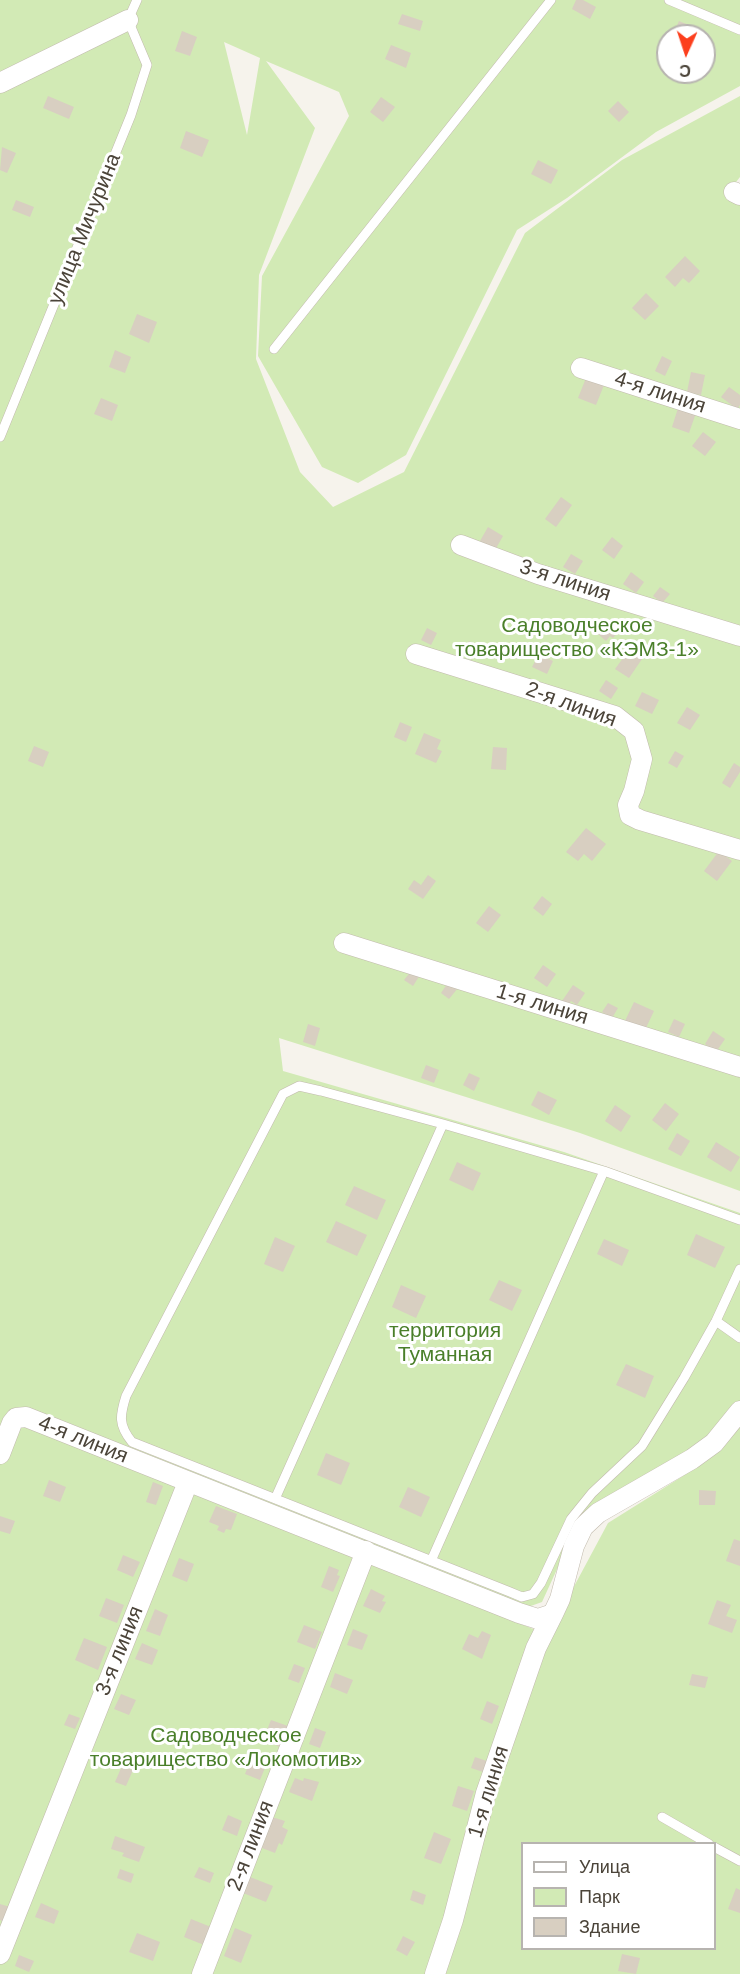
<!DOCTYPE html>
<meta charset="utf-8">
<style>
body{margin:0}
#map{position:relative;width:740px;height:1974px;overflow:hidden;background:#f6f3ec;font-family:Helvetica,sans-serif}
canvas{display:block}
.legend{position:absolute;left:521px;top:1842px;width:195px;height:108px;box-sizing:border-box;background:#fff;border:2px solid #b7b4b0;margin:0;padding:8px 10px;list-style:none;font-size:18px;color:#4b4439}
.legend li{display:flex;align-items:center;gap:12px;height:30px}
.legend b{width:30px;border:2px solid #b7b4b0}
.north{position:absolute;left:656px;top:24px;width:60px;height:60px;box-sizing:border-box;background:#fff;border:2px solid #b7b4b0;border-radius:50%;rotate:183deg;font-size:16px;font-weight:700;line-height:24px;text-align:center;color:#4b4439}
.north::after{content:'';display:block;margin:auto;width:21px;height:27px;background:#fc3f1d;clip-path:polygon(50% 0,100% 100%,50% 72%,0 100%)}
</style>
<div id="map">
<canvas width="740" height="1974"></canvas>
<ul class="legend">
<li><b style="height:8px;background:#fff"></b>Улица</li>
<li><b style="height:16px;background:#d2eab5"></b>Парк</li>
<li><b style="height:16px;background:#d8cfc1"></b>Здание</li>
</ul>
<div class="north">С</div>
</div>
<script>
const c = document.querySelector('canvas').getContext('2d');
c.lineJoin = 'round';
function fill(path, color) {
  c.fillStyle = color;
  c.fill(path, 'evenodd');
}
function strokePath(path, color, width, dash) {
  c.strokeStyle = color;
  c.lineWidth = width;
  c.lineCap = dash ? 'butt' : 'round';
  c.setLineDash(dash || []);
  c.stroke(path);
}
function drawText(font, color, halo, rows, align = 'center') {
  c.font = font + ' Helvetica,sans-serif';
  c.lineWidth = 6;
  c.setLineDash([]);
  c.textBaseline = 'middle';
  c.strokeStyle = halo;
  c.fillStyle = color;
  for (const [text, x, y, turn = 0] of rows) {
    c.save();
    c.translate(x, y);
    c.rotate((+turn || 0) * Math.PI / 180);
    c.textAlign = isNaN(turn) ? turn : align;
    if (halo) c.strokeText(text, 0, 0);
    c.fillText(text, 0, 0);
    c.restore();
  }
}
const green = new Path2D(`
 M0,0H740V86L656,132L567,198L517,230L406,455L358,483L322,467L258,356L262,276L349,116L339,92L266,61L315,128L259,275L256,359L300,472L333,507L404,472L525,233L622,160L740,96V177L725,196L740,205V1191L580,1133L279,1038L283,1071L564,1152L740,1213V1406L718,1434L580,1519L542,1602L528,1607L28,1423L548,1635L608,1523L683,1476L727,1436L740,1420V1974H0ZM668,36H704V72H668ZM224,42L260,58L247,135ZM522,1844H714V1948H522Z`);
const building = new Path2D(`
 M576,0H583L596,7L590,19L572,9Z
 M402,14L423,21L420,31L398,24Z
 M679,21L698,29L695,36H680L674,33Z
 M182,31L197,37L190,56L175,51Z
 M391,45L411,53L406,68L385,59Z
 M48,96L74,107L69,119L43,108Z
 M381,97L395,107L383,122L370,112Z
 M618,101L629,112L619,122L608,111Z
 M186,131L209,140L202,157L180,148Z
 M2,147L16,153L7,173L0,170Z
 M538,160L558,170L551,184L531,174Z
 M16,200L34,207L30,217L12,210Z
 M685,256L700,271L689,283L683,278L675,287L665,277Z
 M646,293L659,306L645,320L632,308Z
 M137,314L157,322L149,343L129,334Z
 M115,350L131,357L125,373L109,367Z
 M662,356L672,361L665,376L655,371Z
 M691,372L705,375L701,395L687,392Z
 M586,378L604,385L596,405L578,398Z
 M729,387L740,395V405L737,409L721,397Z
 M101,398L118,405L112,421L94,414Z
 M679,405L697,410L689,433L672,427Z
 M703,432L716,442L705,456L692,446Z
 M561,497L572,505L556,527L545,519Z
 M488,527L503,536L495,550L480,541Z
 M612,537L623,546L614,559L602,550Z
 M571,554L583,561L575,574L563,567Z
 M631,572L644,582L636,593L623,584Z
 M660,587L670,594L662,603L653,596Z
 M607,623L618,632L613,638L610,636L606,641L598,634Z
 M427,628L437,633L431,645L421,640Z
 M469,641L479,647L472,660L461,653Z
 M629,650L642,659L629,678L615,669Z
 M539,654L553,661L547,674L532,667Z
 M606,680L618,688L611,699L599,691Z
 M642,692L659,700L652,714L635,706Z
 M687,707L700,715L690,730L677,723Z
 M400,722L412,727L406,742L394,737Z
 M424,733L441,740L437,749L442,751L436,763L415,754Z
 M34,746L49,752L43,767L28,761Z
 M493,747L507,748L506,770L491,769Z
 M675,751L684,756L677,768L668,763Z
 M734,763L740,767V772L730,788L722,783Z
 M586,828L606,844L592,861L584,854L578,861L566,852Z
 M719,851L732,861L717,881L704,871Z
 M428,875L436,881L423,899L408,889L414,880L421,885Z
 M542,896L552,904L543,916L533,908Z
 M489,906L501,915L488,932L476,923Z
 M543,965L556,974L547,987L534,978Z
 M412,970L420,975L413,986L404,980Z
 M449,981L458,988L449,999L441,993Z
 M573,985L585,993L577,1005L571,1001L568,1006L562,1001Z
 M634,1002L654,1011L645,1030L625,1021Z
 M608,1003L618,1008L612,1018L602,1012Z
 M674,1019L685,1024L679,1037L668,1032Z
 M308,1024L320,1028L315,1046L303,1042Z
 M713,1031L725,1039L716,1052L705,1044Z
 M426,1065L439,1070L434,1083L421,1078Z
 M469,1073L480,1078L474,1091L463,1085Z
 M538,1091L557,1100L549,1115L531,1105Z
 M665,1103L679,1114L666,1131L652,1120Z
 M615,1105L631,1116L621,1132L605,1121Z
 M677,1133L690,1141L681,1156L668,1149Z
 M716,1142L740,1157L731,1172L707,1157Z
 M457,1162L481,1173L473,1191L449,1180Z
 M354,1186L386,1200L377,1220L345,1205Z
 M336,1221L367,1235L357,1256L326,1242Z
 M696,1234L725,1247L715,1268L687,1255Z
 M275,1237L295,1246L283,1272L264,1264Z
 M604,1239L629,1250L622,1266L597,1254Z
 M499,1280L522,1290L512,1311L489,1300Z
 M401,1285L426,1296L416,1318L392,1307Z
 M626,1364L654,1376L645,1398L616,1385Z
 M326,1453L350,1463L341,1485L317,1475Z
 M49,1480L66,1487L60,1502L43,1496Z
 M153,1482L163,1486L156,1505L146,1502Z
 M408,1487L430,1497L421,1517L399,1507Z
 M699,1490L716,1491L715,1505H699Z
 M216,1506L237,1514L231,1530L226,1529L224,1533L217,1530L219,1526L209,1522Z
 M0,1516L15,1521L10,1534L0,1531Z
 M734,1539L740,1541V1566L726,1561Z
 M123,1555L140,1562L133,1577L117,1570Z
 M179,1558L194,1564L187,1582L172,1576Z
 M329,1566L339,1570L337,1575L340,1576L333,1592L321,1587Z
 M371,1589L385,1596L382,1601L386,1602L380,1613L363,1606Z
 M106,1598L124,1605L117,1623L99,1616Z
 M717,1600L731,1605L726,1616L737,1620L732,1633L708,1624Z
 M155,1609L168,1615L160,1636L146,1631Z
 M304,1625L322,1632L315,1649L297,1642Z
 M353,1629L368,1635L362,1650L347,1645Z
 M482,1631L491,1635L482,1659L462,1649L469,1634L478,1638Z
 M84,1638L107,1647L98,1670L75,1660Z
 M142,1643L158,1650L152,1665L135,1659Z
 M294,1664L305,1668L299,1683L288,1679Z
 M335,1673L353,1680L347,1694L330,1687Z
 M692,1674L708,1677L705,1688L689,1685Z
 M121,1694L136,1700L129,1715L114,1709Z
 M487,1701L499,1706L492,1724L480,1719Z
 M69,1714L80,1718L75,1729L64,1725Z
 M271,1720L288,1726L280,1747L263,1740Z
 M315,1728L326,1732L320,1748L309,1744Z
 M252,1757L267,1763L260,1780L245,1774Z
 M475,1757L487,1761L483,1772L471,1768Z
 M122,1766L133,1770L126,1786L115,1782Z
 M295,1778L303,1781L304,1778L319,1782L312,1801L289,1792Z
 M458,1786L474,1791L467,1811L452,1806Z
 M228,1815L242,1821L237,1836L222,1830Z
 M272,1817L285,1821L282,1827L288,1830L282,1845L279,1843L275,1853L262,1848Z
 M434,1832L451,1839L441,1864L424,1858Z
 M115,1836L145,1847L139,1862L122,1856L124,1853L111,1849Z
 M199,1867L214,1873L210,1883L194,1877Z
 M120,1869L134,1874L131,1883L117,1878Z
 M250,1877L273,1886L266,1902L243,1893Z
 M736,1888L740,1890V1913L728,1909Z
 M413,1890L426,1895L423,1905L410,1900Z
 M41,1903L59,1911L54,1924L35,1917Z
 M0,1904L10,1907L4,1922L0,1920Z
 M191,1919L211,1927L204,1945L184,1937Z
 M235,1928L252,1935L241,1963L224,1956Z
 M137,1933L160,1942L153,1961L129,1952Z
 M403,1936L415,1942L407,1956L396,1950Z
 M622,1954L640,1958L636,1974L618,1971Z
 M19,1955L34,1961L29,1972L15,1966Z`);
const lane = new Path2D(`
 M669,0L740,30
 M274,349L551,0
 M0,437L131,115L147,65L128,20L137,0
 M740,1220L604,1171L443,1124L321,1091L299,1086L283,1094L126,1396C120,1415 118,1425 132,1442L510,1592L522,1597L533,1594L541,1583L571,1519L592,1493L642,1446L684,1378L716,1321L740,1269
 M716,1321L740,1338
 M275,1499L443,1124
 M431,1561L604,1171
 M662,1817L709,1844
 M714,1847L740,1861`);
const street = new Path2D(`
 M0,83L128,20
 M734,192L740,195
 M581,368L740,419
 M461,545L538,574L740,636
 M416,654L615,716L634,731L642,759L634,791L628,805L630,815L640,820L740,850
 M344,943L740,1067
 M0,1454L12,1423L16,1418L26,1417L519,1613L538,1619L553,1614L560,1599L574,1546L583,1527L598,1513L692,1459L714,1443L740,1411
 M0,1954L188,1482
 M202,1974L366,1551
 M435,1974L453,1920L486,1793L536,1648L553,1614`);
const streetNames = [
 ["улица Мичурина",85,229,-68],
 ["4-я линия",660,393,18],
 ["3-я линия",565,581,18],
 ["2-я линия",571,705,20],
 ["1-я линия",542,1005,17],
 ["4-я линия",83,1440,22],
 ["3-я линия",120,1651,-68],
 ["1-я линия",489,1792,-73],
 ["2-я линия",251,1846,-69]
];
const parkNames = [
 ["Садоводческое",577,626],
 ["товарищество «КЭМЗ-1»",577,650],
 ["территория",445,1331],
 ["Туманная",445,1355],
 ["Садоводческое",226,1736],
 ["товарищество «Локомотив»",226,1760]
];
fill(green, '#d2eab5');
fill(building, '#d8cfc1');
strokePath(lane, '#c2bbae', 10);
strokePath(street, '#c2bbae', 21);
strokePath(lane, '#fff', 9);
strokePath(street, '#fff', 20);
drawText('21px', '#4b4439', '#fff', streetNames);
drawText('21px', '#4a7f2a', '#fff', parkNames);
</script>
